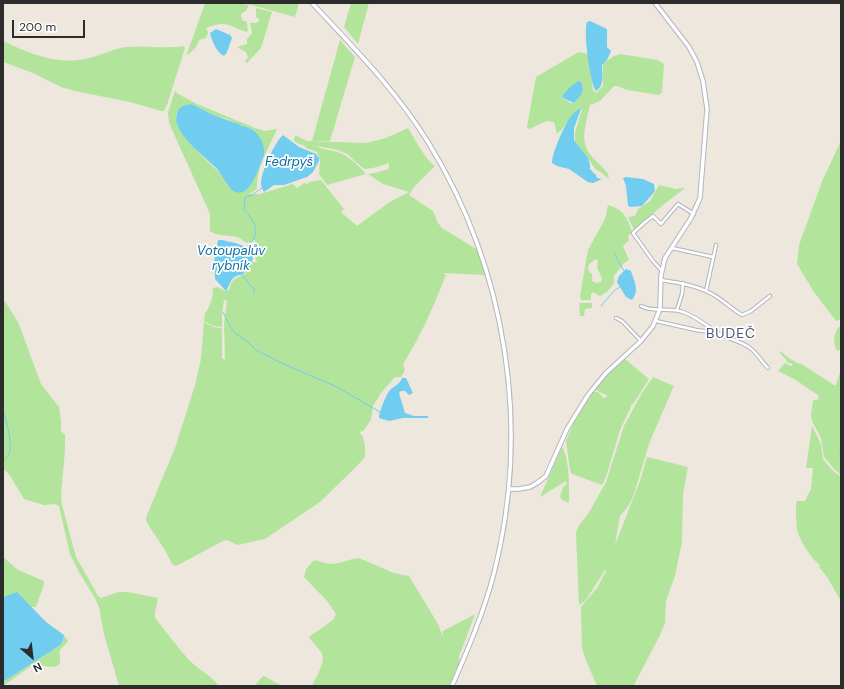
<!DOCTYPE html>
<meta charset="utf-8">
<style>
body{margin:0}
#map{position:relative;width:844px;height:689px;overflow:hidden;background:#ede7de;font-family:"DM Sans",sans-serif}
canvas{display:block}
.frame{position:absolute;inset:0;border:4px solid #2c2c2c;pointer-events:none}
.north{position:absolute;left:12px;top:637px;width:40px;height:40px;-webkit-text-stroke:3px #fff;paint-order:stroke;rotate:152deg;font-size:11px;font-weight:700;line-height:16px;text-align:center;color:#2c2c2c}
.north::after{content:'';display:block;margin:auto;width:14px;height:18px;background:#2c2c2c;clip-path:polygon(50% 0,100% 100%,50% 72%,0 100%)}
.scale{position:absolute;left:12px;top:20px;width:73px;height:18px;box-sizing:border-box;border:2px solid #2c2c2c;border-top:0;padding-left:5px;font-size:12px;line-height:14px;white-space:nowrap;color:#2c2c2c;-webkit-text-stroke:3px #fff;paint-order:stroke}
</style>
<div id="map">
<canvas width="844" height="689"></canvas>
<div class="frame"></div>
<div class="north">N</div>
<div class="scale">200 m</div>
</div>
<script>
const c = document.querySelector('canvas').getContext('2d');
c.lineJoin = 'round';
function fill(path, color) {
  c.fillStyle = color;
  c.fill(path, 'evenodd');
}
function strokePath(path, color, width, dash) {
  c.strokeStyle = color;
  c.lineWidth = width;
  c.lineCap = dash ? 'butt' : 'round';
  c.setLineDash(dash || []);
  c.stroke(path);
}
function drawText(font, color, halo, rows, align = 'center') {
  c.font = font + ' "DM Sans",sans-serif';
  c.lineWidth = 3.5;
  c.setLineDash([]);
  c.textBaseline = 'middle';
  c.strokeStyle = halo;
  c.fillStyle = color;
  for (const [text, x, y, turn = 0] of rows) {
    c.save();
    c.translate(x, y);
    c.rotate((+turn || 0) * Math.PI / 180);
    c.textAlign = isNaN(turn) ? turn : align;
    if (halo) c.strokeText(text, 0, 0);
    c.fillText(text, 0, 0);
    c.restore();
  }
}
const green = new Path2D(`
 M205,3H239L249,5L246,11L241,14L242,20L247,22L248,31L246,32C228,25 226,20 206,28L208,33L206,38L199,40L196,47L188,55L187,54Z
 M244,3H299L295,17Z
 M351,3H369L358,44L344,27Z
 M256,8L272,12L261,48L247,63L245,61L248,57L246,52L237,47L247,44V39L252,33L250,23H256L260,20L256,17Z
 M340,40L355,57L330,141H312Z
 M3,41C29,53 56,65 85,59C99,56 112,49 126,47C145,45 165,49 184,46L185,48L167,105L164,111H161L130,102L75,91L61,87L33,73L3,62Z
 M580,52L588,54L593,90L596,93L603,86V63L614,56L620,54L658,60L664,64L662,92L659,95L627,90L617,86H614L600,101L590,105C586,124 578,142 593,158C598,163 604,168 608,174L609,177L607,178L601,172L596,170L575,141V133L582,109C570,113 567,126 557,134L554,122L547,121L529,129L527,127L536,77L575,54ZM581,82C586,90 580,97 574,103H571L562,98L564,93Z
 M175,91L178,94L197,104L255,128L265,131L277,129C269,148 256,168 257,189L249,194H260L293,184L297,188L304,183L308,184L309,182L321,180L344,209L341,212L357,226L388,203L409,192L383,184L368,174L374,173L389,169V163L373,168L364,169L347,154L338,150L316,146C321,149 328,150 334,151C347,154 358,165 366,174L327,185L319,174L320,160L317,152L306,148L304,145L299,144L294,141L295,135L307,141L366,143L386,138L408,128C415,139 425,159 435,166L414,187L409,195L433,211L438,223L442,228L478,250L486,275L443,273L446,275C434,305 421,336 403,364L405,370L401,377H395L381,393L373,406L371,420L363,431L359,432L362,435L365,445V457L356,467L320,502L265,539L237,545L227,540L223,541L176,566L172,564L165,550L147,523L146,519L147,515L175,448L195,385L201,359L204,322L213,327L221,328L222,330V358L225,360L224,323L227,301L224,300L222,315V327L213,326L204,321L205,313C210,309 214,293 213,288L217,287L225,291L229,290C233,275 236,281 245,273C248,270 251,266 253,262H257L253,251L255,240L248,243C244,242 241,238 236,237C229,235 215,236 210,231V214L206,205L169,123L168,112ZM192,104L211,114L227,119L241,126L264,156C258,168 254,186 242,192C226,178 174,136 176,114L184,106Z
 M841,141V319L836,321L814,292L797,264L799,245L823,179Z
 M659,185L676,189L684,188V189L663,205L634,230L628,217L635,216L638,209L650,201Z
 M608,205C624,210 627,217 632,232L628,236L629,240L623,246L629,260L624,263L614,276V283L607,292L600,296L593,292L591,294V299L590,300H581L580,296L588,250L605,219ZM596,259L598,261L597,268L602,278L601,282L596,283L592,281V274L589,272L588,267L589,264Z
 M3,299L8,306L18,322L41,384L59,407L61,422V431L65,435V450L61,495L62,505L76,557L98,596L101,598L119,592H128L158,598L155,612V618C167,632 177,647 189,660C199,670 211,675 219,686H119L104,634L99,607L95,598L79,572L70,554L59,506L55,504L44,505L24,499L9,474L3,469Z
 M579,303H592V308L585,309L584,316H580Z
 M841,325V349L837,351C832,342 834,331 841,325Z
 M780,351L789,358L799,364L800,363L834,385H836L841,369V475L835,470L824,457L821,438L812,421L811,414L813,401L814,400H817L819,396L796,380L778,371L785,363L791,366L793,364L786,362L787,361L780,353Z
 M625,359L649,379L634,403L630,406L631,407L620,430L606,477L602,485L572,474L570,470L566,440L575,420L593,392L594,391L599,393L604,398L608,396L596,390V388L611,371Z
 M653,377L674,386L650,441L633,497L627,508L620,516L615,545L640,481L647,457L688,467L683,494L682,542L675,576L666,601L665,623L660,635L635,683L633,686H597L585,658L582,648L581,611V607L597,588L606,571L605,570L586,600L579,605L576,533L578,527L588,514L606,482L624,426L642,393Z
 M812,426L821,444L823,459L831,469L841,477V601L827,577L819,567L820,565C812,560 799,539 797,530C796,521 796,512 796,504L797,501H805L811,489L813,468H806Z
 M562,447C570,461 569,487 569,502L568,503L562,500L560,496L563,487L567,484L566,481L540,497Z
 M3,557L18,570L44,581V584L36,607H31C24,601 13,595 3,597Z
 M359,558L394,573L409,576L438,624L442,635L446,640L442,634L443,631L475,614L459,657L460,661L449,686H312C316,677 327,661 321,652C317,647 312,642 309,637L333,620L336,614L327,601L304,577L306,569L314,560C319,561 324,563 330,564C339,564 350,559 359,558Z
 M64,635L68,641L60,650C59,654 61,660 60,663C56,671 41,664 34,664L3,686V682L59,646L62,643Z
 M263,676H264L282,686H254Z`);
const water = new Path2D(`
 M590,21L607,29V47L611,51L607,60L602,65C602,73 605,86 596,91C590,84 583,30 587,22Z
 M216,29L230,35L232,38L227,52L224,56C216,52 212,41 210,33Z
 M578,81L581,82C586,91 580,97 574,103L563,98L562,96L569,88Z
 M192,104L211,114L241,125V126C256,127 266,142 264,156C258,168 251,200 233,191C226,184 223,176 217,169C206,157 170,132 177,113C179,106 185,105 192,104Z
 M579,109H581L574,128V140L588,158L590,165V169L596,175L597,178L602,179L593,183L588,182L569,169L557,166L552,163C552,153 565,123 572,115C574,113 576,111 579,109Z
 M283,135L299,147L316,154L319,158V161L313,172L307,177L284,185H274L264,192C262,189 261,186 261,183C261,172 275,142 283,135Z
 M626,177L643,179L654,184L655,191L642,206L631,207L628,206L626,186L623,178Z
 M218,240H222C234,243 260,246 251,265C249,269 245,271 242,275C231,275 231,283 226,291L215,279L214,262Z
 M626,269L631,271C634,281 640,291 632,300L626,297L617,282L619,276Z
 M402,378H406L413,393L409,395L405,391H401L399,393L405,413L414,416H428V418H403L389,421L379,418C379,412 387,392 391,389C396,385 400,384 402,378Z
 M17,592L46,622L64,635L62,643L59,646L3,682V597Z`);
const stream = new Path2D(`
 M247,247C262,233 256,223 244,210L245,197L252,195L262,188
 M614,253L624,271
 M242,275L254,289V294
 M601,306L614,291L621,286
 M223,312L231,328L236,334L247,341L256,350L279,362L335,386L380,412
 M3,411C7,422 11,438 10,450C10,454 7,458 3,460
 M839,451L841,449`);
const street = new Path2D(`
 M672,248L713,257
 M662,271L653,261L633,233L644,223L653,216L661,224L678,204L694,214
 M661,280C681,283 700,286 717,297C726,303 733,310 742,315L751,311L770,296
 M706,291L716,245
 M641,306C654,313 669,307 683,312C697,317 707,326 719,334C729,339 741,341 750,348C757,353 762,362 768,368
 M677,310L682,294L683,283
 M616,318L622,321L641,341
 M656,321L696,330L718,333`);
const secondary = new Path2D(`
 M312,3C353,47 396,90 428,142C507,270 531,427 494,573C484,612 468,649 452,686
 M509,489H519L530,487L537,483L546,476L567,429L588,395L606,373L641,341L653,326L660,309L661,275L665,258L691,218L700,198L707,109L703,81L697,62L689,47L655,3`);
const waterNames = [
 ["Fedrpyš",289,163],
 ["Votoupalův",231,252],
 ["rybník",231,267]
];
const quarterNames = [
 ["BUDEČ",731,334]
];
fill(green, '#b3e49b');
fill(water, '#71cdef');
strokePath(stream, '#71cdef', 1);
strokePath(street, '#b2b4bf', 4.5);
strokePath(secondary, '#b2b4bf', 5.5);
strokePath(street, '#fff', 2.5);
strokePath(secondary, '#fff', 3.5);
drawText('italic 13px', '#0d6c9f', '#fff', waterNames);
c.letterSpacing = '1px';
drawText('14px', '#4b547d', '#fff', quarterNames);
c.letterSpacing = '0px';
</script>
